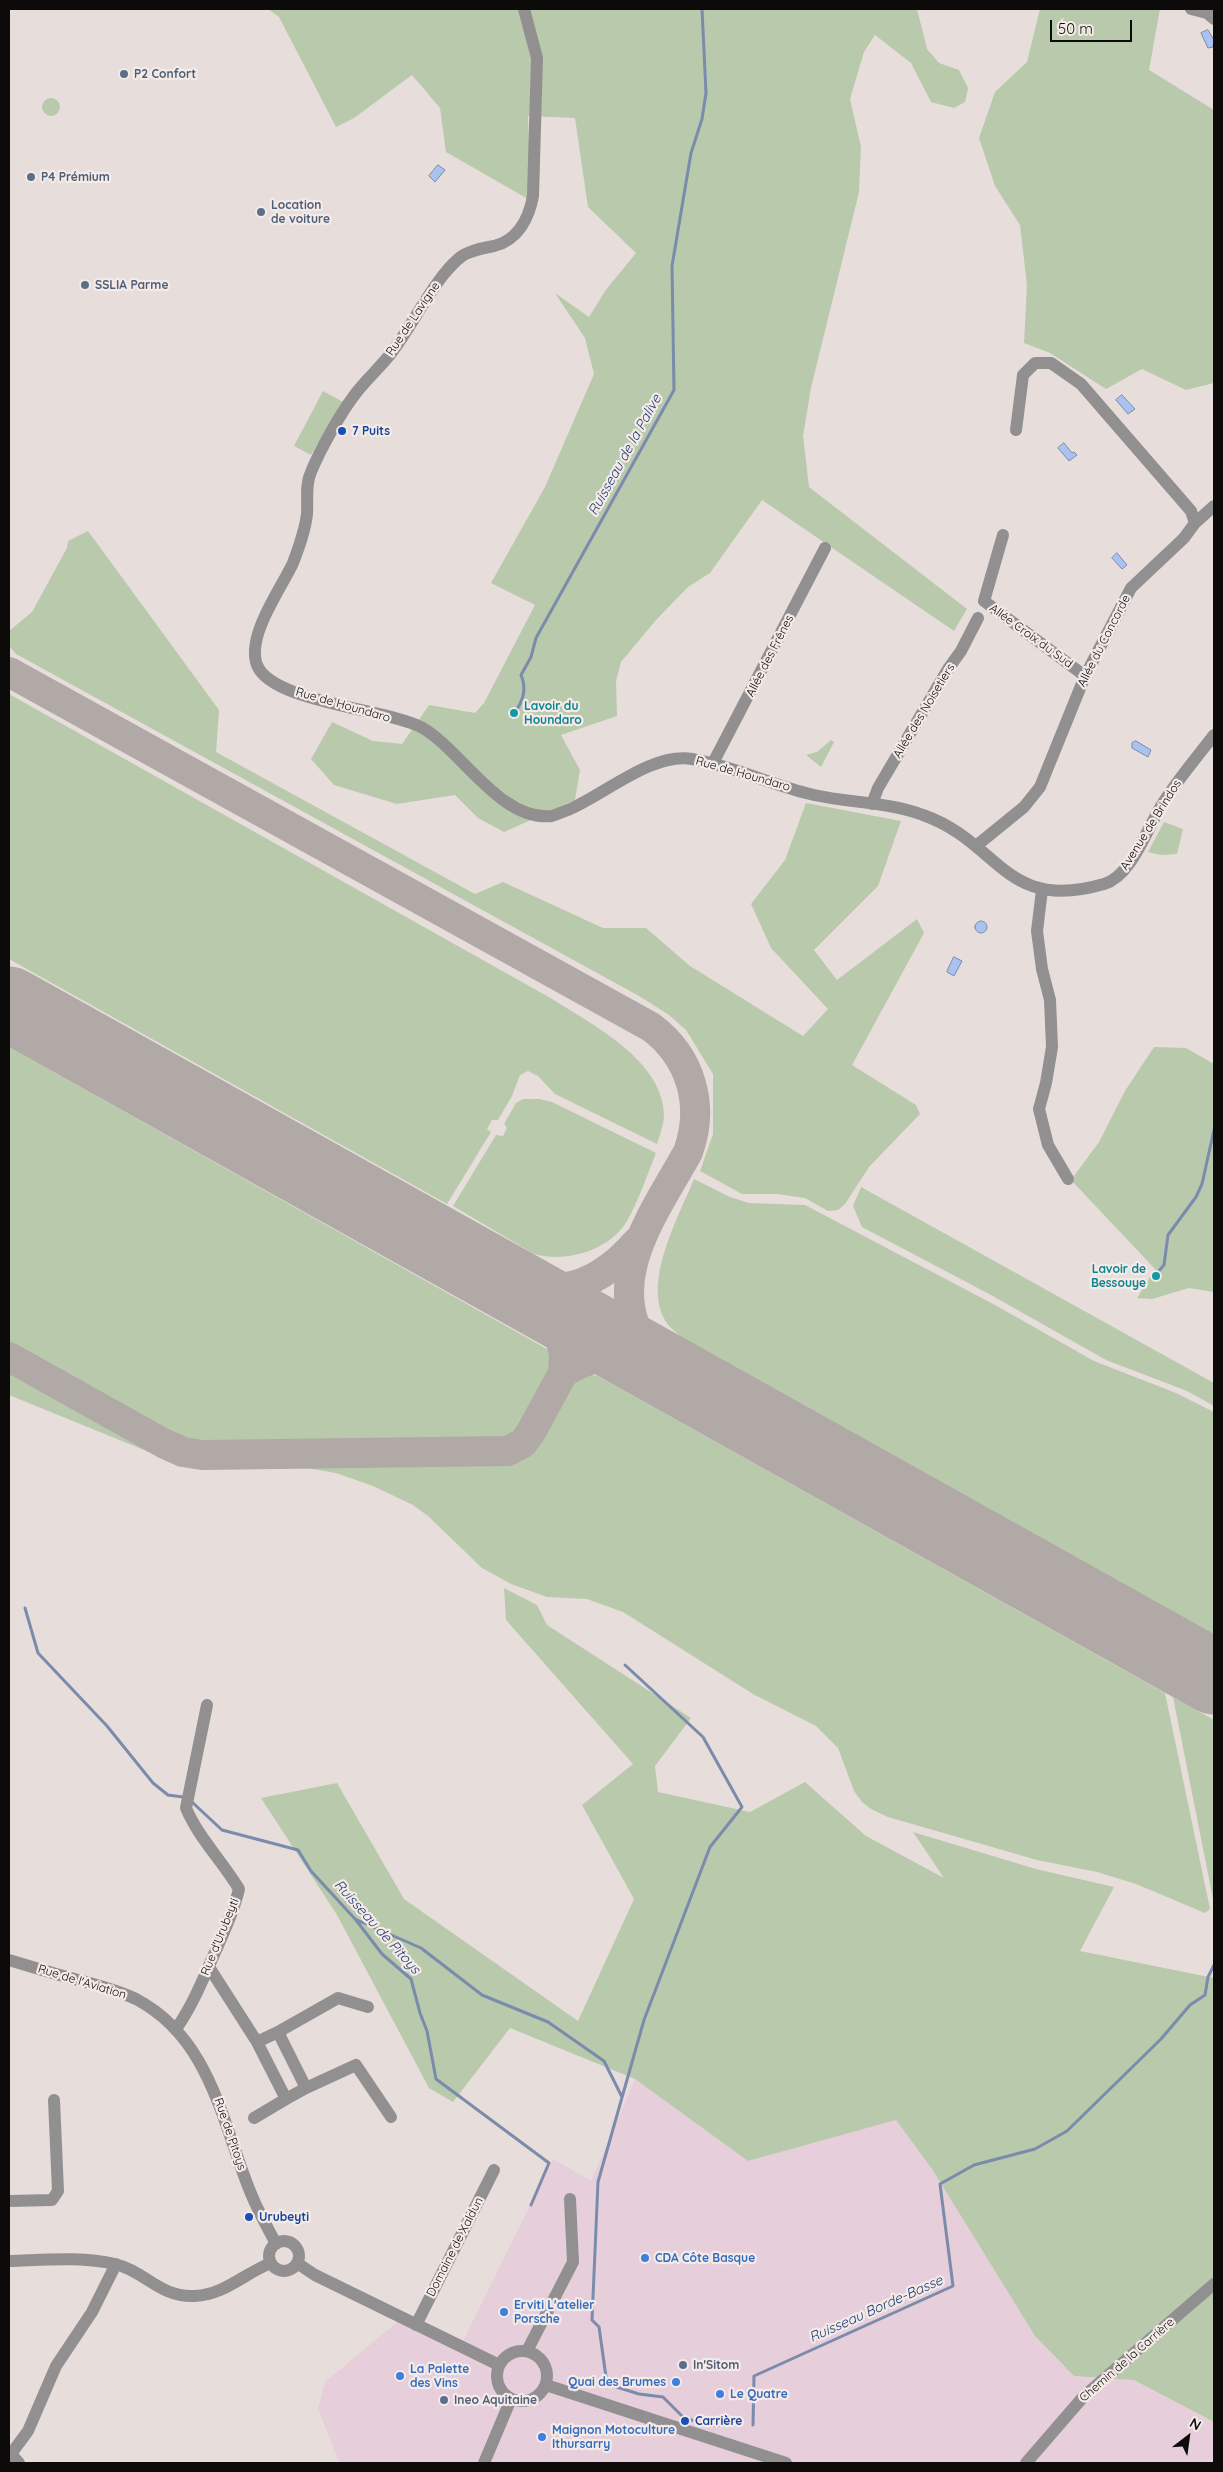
<!DOCTYPE html>
<meta charset="utf-8">
<style>
body{margin:0}
#map{position:relative;width:1223px;height:2472px;overflow:hidden;background:#e7dedb;font-family:Quicksand,sans-serif}
canvas{display:block}
.frame{position:absolute;inset:0;border:10px solid #0d0b0a;pointer-events:none}
.north{position:absolute;left:1163px;top:2412px;width:50px;height:50px;-webkit-text-stroke:4px #f4ebe8;paint-order:stroke;rotate:30deg;font-size:14px;font-weight:700;line-height:20px;text-align:center;color:#0d0b0a}
.north::after{content:'';display:block;margin:auto;width:18px;height:22px;background:#0d0b0a;clip-path:polygon(50% 0,100% 100%,50% 72%,0 100%)}
.scale{position:absolute;left:1050px;top:20px;width:82px;height:22px;box-sizing:border-box;border:2px solid #0d0b0a;border-top:0;padding-left:6px;font-size:15px;line-height:18px;white-space:nowrap;color:#0d0b0a;-webkit-text-stroke:4px #f4ebe8;paint-order:stroke}
</style>
<div id="map">
<canvas width="1223" height="2472"></canvas>
<div class="frame"></div>
<div class="north">N</div>
<div class="scale">50 m</div>
</div>
<script>
const c = document.querySelector('canvas').getContext('2d');
c.lineJoin = 'round';
function fill(path, color) {
  c.fillStyle = color;
  c.fill(path, 'evenodd');
}
function strokePath(path, color, width, dash) {
  c.strokeStyle = color;
  c.lineWidth = width;
  c.lineCap = dash ? 'butt' : 'round';
  c.setLineDash(dash || []);
  c.stroke(path);
}
function drawText(font, color, halo, rows, align = 'center') {
  c.font = font + ' Quicksand,sans-serif';
  c.lineWidth = 4.5;
  c.setLineDash([]);
  c.textBaseline = 'middle';
  c.strokeStyle = halo;
  c.fillStyle = color;
  for (const [text, x, y, turn = 0] of rows) {
    c.save();
    c.translate(x, y);
    c.rotate((+turn || 0) * Math.PI / 180);
    c.textAlign = isNaN(turn) ? turn : align;
    if (halo) c.strokeText(text, 0, 0);
    c.fillText(text, 0, 0);
    c.restore();
  }
}
const industrial = new Path2D(`
 M635,2079L748,2161L896,2120L932,2169L1035,2336L1074,2376L1134,2380L1214,2422V2463H339L318,2408L325,2382L397,2322L463,2341L553,2159L591,2181Z`);
const green = new Path2D(`
 M268,9H917L927,49L939,63L959,70L968,88L965,102L954,108L931,102L911,63L875,35L864,52L850,99L861,147L859,192L811,388L803,436L809,487L967,609L954,631L762,500L710,573L688,587L656,620L621,662L616,681L617,716L561,735L580,770L575,800L504,832L478,818L455,795L397,804L334,785L311,759L332,722L373,741L402,744L429,705L475,713L484,703L535,605L491,583L545,487L594,374L585,338L555,293L589,317L605,291L636,253L588,207L575,118L528,116L530,168L528,199L446,152L440,108L412,75L354,118L336,127L279,17Z
 M1040,9H1160L1149,70L1214,110V383L1186,390L1142,369L1106,389L1050,353L1024,343L1027,285L1020,225L995,186L979,138L995,92L1027,62Z
 M42 107a9 9 0 1 1 18 0a9 9 0 1 1-18 0Z
 M323,391L343,402L311,455L294,446Z
 M88,531L219,710L216,752L475,894L503,882L603,928H646L690,966L803,1036L828,1009L771,948L751,904L785,860L806,803L901,821L878,886L814,950L837,980L917,919L924,933L852,1065L916,1105L920,1114L869,1167L845,1204L838,1210L828,1211L805,1198L777,1194H742L700,1171L713,1134V1074L686,1030L669,1015L639,996L16,654L9,646V631L32,612L67,548L68,541Z
 M9,694L554,1000C594,1026 662,1060 664,1114C664,1124 660,1134 657,1144L555,1094L538,1076L528,1071L520,1075L512,1096L498,1120H492L487,1129L491,1132L447,1204L9,959Z
 M831,740L834,742L821,767L806,755L817,752Z
 M1164,822L1183,829L1177,854L1161,855L1148,852Z
 M9,1047L556,1354L558,1369L553,1384L524,1433L514,1443L487,1447L204,1450L172,1441L9,1350Z
 M1154,1047L1186,1048L1214,1064V1292L1189,1288L1152,1299L1137,1298L1155,1269L1071,1180L1099,1142L1125,1091Z
 M523,1099H539L552,1102L656,1153C647,1175 639,1200 627,1221C609,1251 566,1263 534,1254L453,1206L496,1135L503,1136L507,1128L504,1124L516,1103Z
 M694,1179L730,1197L749,1203L805,1205L995,1305L1094,1361L1176,1393L1214,1412V1635L683,1339C676,1332 666,1325 663,1316C645,1277 679,1216 694,1179Z
 M861,1187L1214,1383V1406L1187,1391L1106,1360L991,1295L862,1227L853,1206Z
 M9,1364L163,1450L176,1456L194,1460L189,1466L171,1461L9,1395Z
 M581,1373L598,1376L1165,1693L1210,1909L1205,1913L1136,1884L1097,1872L1037,1860L888,1817L871,1809L862,1802L854,1791L838,1748L816,1726L753,1694L623,1612L587,1599L547,1597L511,1584L482,1568L428,1516L413,1505L373,1486L336,1473L306,1468L227,1469L219,1461L493,1459C503,1458 514,1457 523,1451C550,1432 549,1387 581,1373Z
 M504,1588L537,1605L547,1625L691,1718L655,1766L658,1792L750,1812L805,1782L866,1836L944,1878L913,1832L1036,1869L1114,1887L1080,1951L1214,1978V2422L1134,2380L1074,2376L1035,2336L932,2169L896,2120L748,2161L635,2079L510,2028L453,2102L429,2088L337,1915L261,1798L337,1783L404,1899L578,2021L634,1899L582,1805L633,1764L506,1620Z
 M1173,1697L1214,1720V1905V1904Z`);
const water = new Path2D(`
 M1208,30L1214,40L1213,47L1208,48L1201,33Z
 M438,165L445,170L435,182L429,176Z
 M1122,395L1135,409L1128,414L1116,400Z
 M1064,443L1072,453L1074,452L1077,455L1069,461L1058,448Z
 M1117,553L1127,565L1122,569L1112,558Z
 M1136,741L1151,750L1148,757L1132,748V743Z
 M975 927a6 6 0 1 1 12 0a6 6 0 1 1-12 0Z
 M954,957L962,961L954,976L947,972Z`);
const stream = new Path2D(`
 M514,713C523,702 527,689 521,675L531,657L536,638L674,390L672,266L691,153L702,119L706,93L702,9
 M1158,1272L1164,1265L1168,1235L1196,1197L1202,1184L1214,1130
 M25,1608L38,1653L107,1726L153,1783L168,1795L183,1797
 M625,1665L703,1737L742,1807L710,1847L644,2020L598,2182L592,2320L599,2327L607,2384L639,2394L663,2397L684,2418L710,2425H727
 M192,1802L222,1830L298,1850L311,1871L356,1920L382,1954L411,1979L420,2013L427,2031L436,2079L549,2163L531,2205
 M357,1920L421,1948L482,1995L548,2022L604,2061L622,2097
 M753,2425L754,2376L953,2286L940,2184L974,2165L1035,2149L1067,2131L1161,2039L1190,2005L1205,1995L1208,1977L1214,1965`);
const taxiway = new Path2D(`
 M9,672L651,1027C691,1057 705,1105 688,1152C655,1212 596,1288 652,1354C660,1363 671,1371 680,1379
 M512,1282C564,1299 602,1282 637,1242
 M9,1357L163,1443L183,1452L202,1455L508,1451L523,1443L531,1432L563,1373L564,1354L557,1326L548,1311L513,1286
 M563,1373C603,1348 625,1353 665,1372`);
const runway = new Path2D(`
 M9,1004L1214,1677`);
const minor = new Path2D(`
 M524,9L537,58L533,196C529,218 518,240 494,246C483,248 471,250 462,256C455,261 449,268 444,274C424,299 411,327 392,352C380,368 364,381 353,397C339,416 320,450 311,472C305,485 308,499 307,514C305,531 299,547 293,563C281,589 246,636 257,665C271,702 386,709 421,727C461,749 500,822 552,816C553,816 567,810 568,810C604,795 652,752 692,759C734,766 773,786 814,795C850,803 889,802 923,815C1000,842 1004,913 1104,884C1133,875 1147,827 1163,803C1178,779 1197,757 1214,735
 M1191,9L1207,13L1214,19
 M1195,523L1214,506
 M1003,535L984,601L1085,676
 M713,763L825,548
 M872,804L878,788L948,669L961,651L978,618
 M976,846L1024,807L1040,787L1085,676L1131,588L1184,538L1195,523L1191,511L1081,384L1051,363H1035L1023,375L1016,430
 M1042,890L1037,931L1042,969L1050,1000L1052,1047L1046,1083L1039,1109L1048,1145L1068,1179
 M9,1960C32,1967 55,1974 78,1980C97,1985 117,1990 136,1999C212,2039 222,2125 252,2196C259,2213 268,2228 276,2244
 M209,1967L257,2042L286,2099L306,2088L278,2032L257,2042
 M176,2029C193,2005 204,1977 216,1950C225,1930 234,1910 239,1889C223,1862 198,1837 186,1808L207,1705
 M278,2032L338,1998L368,2007
 M306,2088L356,2065L391,2117
 M254,2118L286,2099
 M9,2201L52,2200L58,2191L54,2100
 M269 2256a15 15 0 1 1 30 0a15 15 0 1 1-30 0Z
 M9,2261C43,2260 81,2256 115,2264C145,2271 160,2298 195,2296C224,2295 245,2273 271,2263
 M297,2263L315,2275L499,2365
 M416,2325L494,2170
 M497 2376a25 25 0 1 1 50 0a25 25 0 1 1-50 0Z
 M527,2351L573,2262L570,2199
 M546,2385L786,2463
 M19,2463L11,2454L28,2431L56,2366L92,2312L116,2264
 M484,2463L511,2399
 M1026,2463L1084,2396L1214,2284`);
const markers = [
 [124,74,5,"#5c6f8a"],
 [31,177,5,"#5c6f8a"],
 [261,212,5,"#5c6f8a"],
 [85,285,5,"#5c6f8a"],
 [342,431,5,"#1a4fb4"],
 [514,713,5,"#0f9aa8"],
 [1156,1276,5,"#0f9aa8"],
 [249,2217,5,"#1a4fb4"],
 [645,2258,5,"#3f7fe0"],
 [504,2312,5,"#3f7fe0"],
 [683,2365,5,"#5c6f8a"],
 [400,2376,5,"#3f7fe0"],
 [676,2382,5,"#3f7fe0"],
 [720,2394,5,"#3f7fe0"],
 [444,2400,5,"#5c6f8a"],
 [685,2421,5,"#1a4fb4"],
 [542,2437,5,"#3f7fe0"]
];
const serviceNames = [
 ["P2 Confort",134,74],
 ["P4 Prémium",41,177],
 ["Location",271,205],
 ["de voiture",271,219],
 ["SSLIA Parme",95,285],
 ["In'Sitom",693,2365],
 ["Ineo Aquitaine",454,2400]
];
const streetNames = [
 ["Rue de Lavigne",413,319,-56],
 ["Allée Croix du Sud",1031,636,36],
 ["Allée du Concorde",1104,641,-63],
 ["Allée des Frênes",770,656,-63],
 ["Rue de Houndaro",343,705,16],
 ["Allée des Noisetiers",924,711,-59],
 ["Rue de Houndaro",743,774,16],
 ["Avenue de Brindos",1151,825,-58],
 ["Rue d'Urubeyti",220,1937,-68],
 ["Rue de l'Aviation",82,1982,17],
 ["Rue de Pitoys",230,2134,71],
 ["Domaine de Xaldun",455,2247,-63],
 ["Chemin de la Carrière",1127,2360,-41]
];
const transitNames = [
 ["7 Puits",352,431],
 ["Urubeyti",259,2217],
 ["Carrière",695,2421]
];
const cultureNames = [
 ["Lavoir du",524,706],
 ["Houndaro",524,720],
 ["Lavoir de",1146,1269,"right"],
 ["Bessouye",1146,1283,"right"]
];
const shopNames = [
 ["CDA Côte Basque",655,2258],
 ["Erviti L'atelier",514,2305],
 ["Porsche",514,2319],
 ["La Palette",410,2369],
 ["des Vins",410,2383],
 ["Quai des Brumes",666,2382,"right"],
 ["Le Quatre",730,2394],
 ["Maignon Motoculture",552,2430],
 ["Ithursarry",552,2444]
];
const waterNames = [
 ["Ruisseau de la Palive",625,455,-61],
 ["Ruisseau de Pitoys",377,1927,48],
 ["Ruisseau Borde-Basse",876,2309,-24]
];
fill(industrial, '#e6cfda');
fill(green, '#b9c9ac');
fill(water, '#a9c2f0');
strokePath(water, '#7a8bab', 1);
strokePath(stream, '#7a8bab', 3);
strokePath(taxiway, '#b0a9a6', 30);
strokePath(runway, '#b0a9a6', 75);
strokePath(minor, '#928f91', 12);
for (const [x, y, r, color] of markers) {
  const dot = new Path2D();
  dot.arc(x, y, r, 0, 2 * Math.PI);
  c.fillStyle = color;
  c.fill(dot);
  strokePath(dot, '#f4ebe8', 2);
}
drawText('bold 12px', '#4e5e75', '#f4ebe8', serviceNames, 'left');
drawText('12px', '#0d0b0a', '#f4ebe8', streetNames);
drawText('bold 12px', '#164399', '#f4ebe8', transitNames, 'left');
drawText('bold 12px', '#0d838f', '#f4ebe8', cultureNames, 'left');
drawText('bold 12px', '#366cbe', '#f4ebe8', shopNames, 'left');
drawText('italic 14px', '#213d74', '#f4ebe8', waterNames);
</script>
